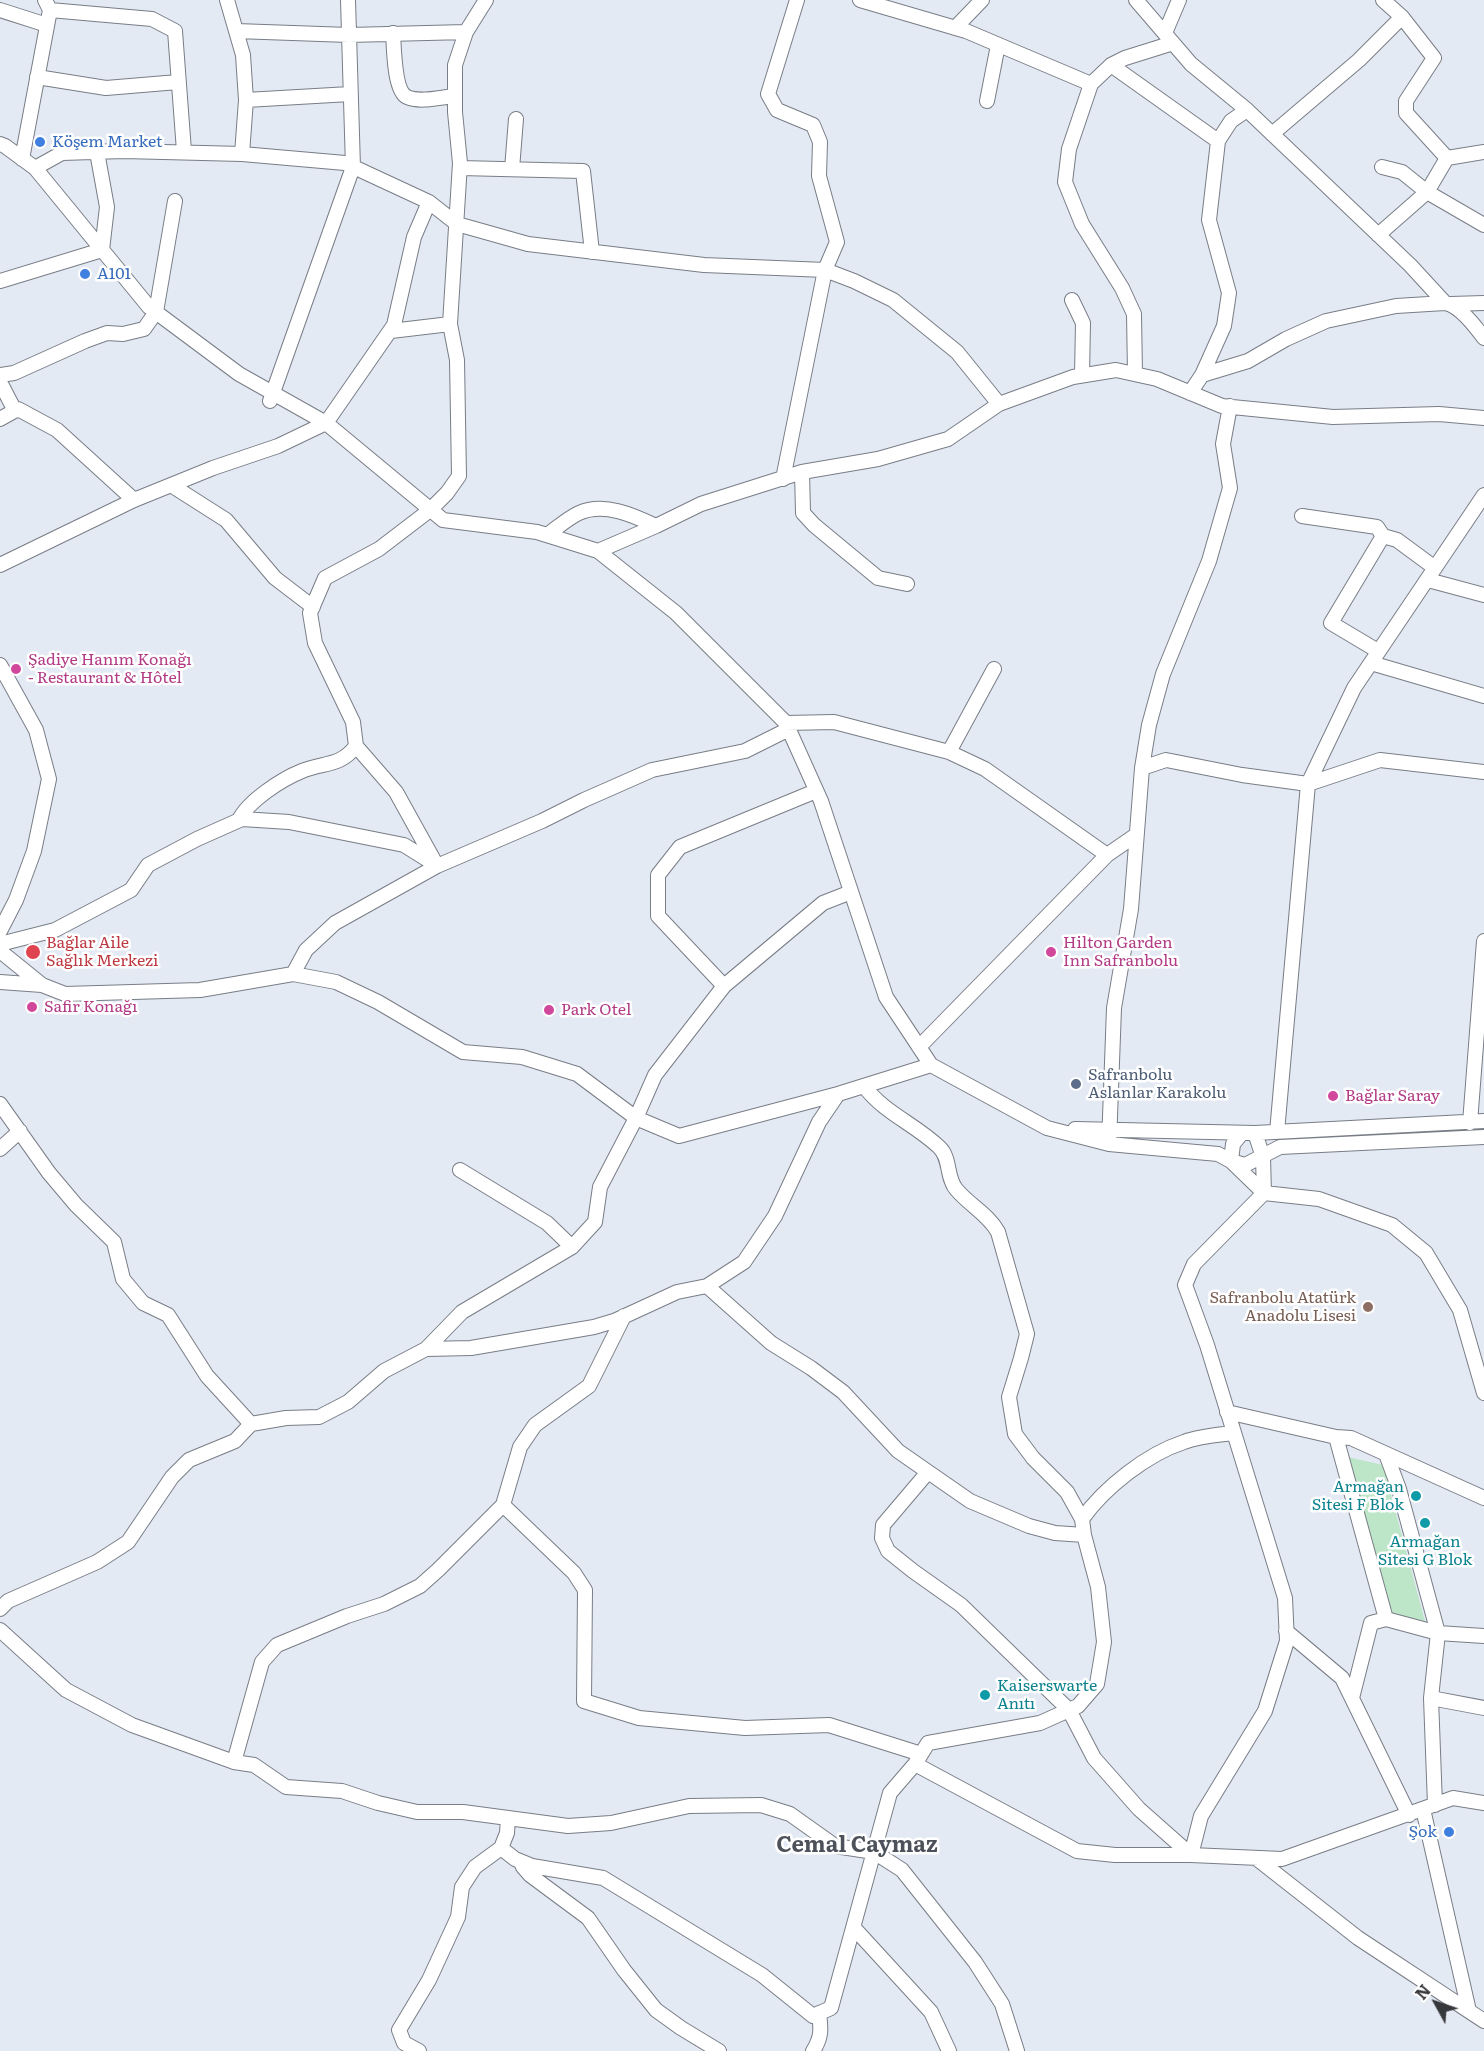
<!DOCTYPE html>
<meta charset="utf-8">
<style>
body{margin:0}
#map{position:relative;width:1484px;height:2051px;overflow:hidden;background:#e4eaf4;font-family:Literata,serif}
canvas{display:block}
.north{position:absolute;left:1406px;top:1973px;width:60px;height:60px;-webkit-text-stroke:4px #fff;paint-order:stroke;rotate:310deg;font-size:16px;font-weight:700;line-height:24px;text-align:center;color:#36383c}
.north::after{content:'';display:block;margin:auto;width:21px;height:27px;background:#36383c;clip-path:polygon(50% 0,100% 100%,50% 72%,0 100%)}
</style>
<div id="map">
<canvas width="1484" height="2051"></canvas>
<div class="north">N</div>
</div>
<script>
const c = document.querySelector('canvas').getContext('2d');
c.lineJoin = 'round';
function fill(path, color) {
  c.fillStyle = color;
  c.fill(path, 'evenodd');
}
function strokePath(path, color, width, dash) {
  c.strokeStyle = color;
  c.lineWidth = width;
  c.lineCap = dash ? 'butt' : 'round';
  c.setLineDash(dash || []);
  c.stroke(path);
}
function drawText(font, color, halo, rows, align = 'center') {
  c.font = font + ' Literata,serif';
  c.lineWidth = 5;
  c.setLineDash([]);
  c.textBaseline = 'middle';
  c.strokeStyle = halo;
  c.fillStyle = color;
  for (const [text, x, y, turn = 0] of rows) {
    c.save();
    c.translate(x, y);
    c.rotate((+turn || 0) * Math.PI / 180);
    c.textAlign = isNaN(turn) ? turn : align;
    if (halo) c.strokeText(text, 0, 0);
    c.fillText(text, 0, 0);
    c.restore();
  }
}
const green = new Path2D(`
 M1348,1457L1383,1465L1426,1625L1394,1619Z`);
const minor = new Path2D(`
 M227,0L243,55L246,100L242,154
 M860,0L966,31L1091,84
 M1136,0L1191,64L1247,110L1410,265L1445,303C1460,306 1475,326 1484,338
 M1383,0L1402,17L1434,58L1406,101V113L1447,158
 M0,10L47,25
 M50,10L152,19L175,31L184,151
 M955,28L982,0
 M236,31L349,35L466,32
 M393,33C394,47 394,91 407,97C420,103 441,97 455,96
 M1165,33L1179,0
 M1111,65L1218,141
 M37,77L106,88L178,82
 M246,100L350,94
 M987,101L998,45
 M1272,134L1359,60L1402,17
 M0,144L5,146L35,168L149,307L239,374L326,423L443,520L537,532L598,551L676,613L786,723L821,801L886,997L931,1065L1047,1128L1109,1144L1218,1154L1231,1161L1245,1165L1280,1147L1484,1137
 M1447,158L1484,152
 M22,159L50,10L45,0
 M1382,167L1402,172L1427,192L1484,225
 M35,168L62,153L124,151L242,154L345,163L429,202L457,224L528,244L704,265L825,270L854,281L893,300L957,352L999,404
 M460,168L583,171L592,252
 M512,169L516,119
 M1378,235L1427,192L1447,158
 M0,281L102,250L107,207L97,152
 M1072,300L1083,323L1082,375
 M1451,304L1484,303
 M391,331L450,324
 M1135,374L1134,314L1122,288L1082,224L1065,182L1069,149L1091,84L1111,65L1125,58L1173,43
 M0,375L14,373L85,341L107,333L123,334L144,329L156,312L175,201
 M1202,375L1248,361L1286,339L1326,321L1396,306L1445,303
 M0,382L15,411
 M1190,393L1202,375L1224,326L1229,293L1209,220L1218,141L1231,121L1247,110
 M270,401L353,167L348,0
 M0,419L18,409L57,430L134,500
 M802,472L803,513L814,525L878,578L907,584
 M783,479L825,270L837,242L819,176L820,142L813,125L777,110L768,94L797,0
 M171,485L226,520L275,578L313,607
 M1302,516L1377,527L1383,536L1397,540L1435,568
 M547,535C557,528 568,518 579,513C604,502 633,515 656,526
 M598,551L656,526L701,504L802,472L878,459L948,439L999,404L1073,377L1116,370L1157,379L1222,406L1333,417L1439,414L1484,418
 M0,565L134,500L213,468L278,446L326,423L394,325L414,237L429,202
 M1428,580L1484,595
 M1378,651L1331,623L1383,536
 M1371,663L1484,696
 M0,665L36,730L49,779L34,851L16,900L0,931
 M786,723L834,722L949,752L985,769L1107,855
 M949,752L994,669
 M1142,768L1166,760L1242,775L1308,784L1380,760L1484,772
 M239,820C248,801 282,779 302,771C324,762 340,767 356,746
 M437,866L396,792L356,746L353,722L315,643L310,613L325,578L379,549L430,510L447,493L459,476L457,360L450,324L460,163L455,112V65L466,32L486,0
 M0,944L55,930L131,890L148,865L197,839L242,819L289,822L404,845L436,865
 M0,951L42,985L65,994L200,990L293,974L336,982L378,1002L463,1052L522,1057L577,1074L636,1118L679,1136L838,1094L931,1065
 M293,974L306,950L335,923L437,866L542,821L584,800L652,770L745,751L789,729
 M0,982L42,985
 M724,986L658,916V875L680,847L816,791
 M919,1047L1107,855L1136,835
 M864,1086C884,1113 915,1124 939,1147C951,1158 946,1177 956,1189C969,1205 988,1214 998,1232L1027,1334L1021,1358L1009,1397L1015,1434L1033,1458L1067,1492L1082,1519
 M0,1104L49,1173L76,1205L114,1242L123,1279L143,1303L168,1315L207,1376L251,1424
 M1470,1123L1484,941
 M1075,1129L1255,1133L1484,1121
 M1277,1132L1308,784L1354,688L1484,495
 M1109,1144L1114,1008L1131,909L1142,768L1149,725L1163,674L1209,561L1230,488L1223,444L1230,406
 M0,1149L20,1131
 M1231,1161L1233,1144L1242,1133
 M1232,1162L1264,1193L1319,1199L1392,1225L1426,1253L1460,1310L1484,1393
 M460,1170L547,1223L572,1247
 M707,1286L771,1343L811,1368L843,1392L898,1451L970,1501L1029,1526L1055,1533L1084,1535
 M426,1349L462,1312L572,1247L595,1222L600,1187L636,1118L655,1075L724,986L823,903L851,892
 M1227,1412L1336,1437L1351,1438L1484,1498
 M1336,1437L1386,1619
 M1386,1454L1399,1489L1438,1633L1431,1698L1435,1805
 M928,1472L883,1525L882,1538L888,1551L913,1571L961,1605L1069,1710L1094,1758L1139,1809L1191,1855L1282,1859L1453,1798L1484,1803
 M503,1505L574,1573L585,1590L584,1701L639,1718L745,1728L829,1725L921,1754
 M0,1609L8,1601L97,1562L128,1542L172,1477L189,1460L235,1441L251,1424L286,1418L319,1417L348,1402L384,1371L426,1349L471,1348L594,1327L614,1321L677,1292L707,1286L744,1262L775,1216L819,1122L838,1094
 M0,1630L66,1690L132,1725L234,1762L254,1765L286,1787L342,1791L378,1803L417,1812H463L568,1826L611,1823L689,1806L761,1805L790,1814L835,1846L874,1852L902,1870L975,1962L1002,2004L1017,2051
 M1286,1631L1342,1678L1409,1815
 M1352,1698L1371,1623L1386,1619L1438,1633L1484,1636
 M1431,1698L1484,1708
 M234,1762L262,1662L277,1645L347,1616L384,1604L420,1586L438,1570L503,1505L520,1447L535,1425L589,1386L624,1316
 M915,1764L1077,1851L1115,1855H1191L1201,1816L1265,1711L1287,1641L1285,1598L1207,1345L1185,1285L1194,1264L1264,1193L1263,1157L1255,1133
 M1423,1809L1469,2011
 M501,1848L515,1859L532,1866L603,1878L762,1975L813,2016L831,2008L890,1793L915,1764L928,1743L1040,1723L1078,1706L1097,1684L1104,1642L1098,1587L1084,1535L1082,1519C1105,1487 1147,1454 1184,1442C1200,1436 1218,1435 1234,1433
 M1256,1858L1358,1938L1484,2021
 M521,1862L523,1867L530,1875L588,1918L624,1970L656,2010L681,2028L719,2051
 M854,1928L931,2012L949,2051
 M419,2051L404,2043L399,2030L429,1980L458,1917L462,1887L475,1867L501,1848L507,1833L508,1818
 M813,2051C822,2037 821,2029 819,2013`);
const markers = [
 [40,142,6,"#3f7fe0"],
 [85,274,6,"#3f7fe0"],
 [16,669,6,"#d1479c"],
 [33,952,8,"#e0444e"],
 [1051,952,6,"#d1479c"],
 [32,1007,6,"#d1479c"],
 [549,1010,6,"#d1479c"],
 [1076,1084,6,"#5c6f8a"],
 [1333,1096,6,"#d1479c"],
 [1368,1307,6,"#8d6e63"],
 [1416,1496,6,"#0f9aa8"],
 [1425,1523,6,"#0f9aa8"],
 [985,1695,6,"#0f9aa8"],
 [1449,1832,6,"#3f7fe0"]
];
const shopNames = [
 ["Köşem Market",52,142],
 ["A101",97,274],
 ["Şok",1437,1832,"right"]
];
const hotelNames = [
 ["Şadiye Hanım Konağı",28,660],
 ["- Restaurant & Hôtel",28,678],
 ["Hilton Garden",1063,943],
 ["Inn Safranbolu",1063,961],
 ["Safir Konağı",44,1007],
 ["Park Otel",561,1010],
 ["Bağlar Saray",1345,1096]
];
const healthNames = [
 ["Bağlar Aile",46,943],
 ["Sağlık Merkezi",46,961]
];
const serviceNames = [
 ["Safranbolu",1088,1075],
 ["Aslanlar Karakolu",1088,1093]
];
const educationNames = [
 ["Safranbolu Atatürk",1356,1298],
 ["Anadolu Lisesi",1356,1316]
];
const cultureNames = [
 ["Armağan",1404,1487],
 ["Sitesi F Blok",1404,1505],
 ["Armağan",1425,1542,"center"],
 ["Sitesi G Blok",1425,1560,"center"],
 ["Kaiserswarte",997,1686,"left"],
 ["Anıtı",997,1704,"left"]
];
const districtNames = [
 ["Cemal Caymaz",857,1846]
];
fill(green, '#bde5c8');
strokePath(minor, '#787d86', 16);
strokePath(minor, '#fff', 14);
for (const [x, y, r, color] of markers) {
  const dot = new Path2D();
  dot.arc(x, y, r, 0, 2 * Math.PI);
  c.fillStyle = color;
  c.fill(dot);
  strokePath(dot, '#fff', 2);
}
drawText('16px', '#366cbe', '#fff', shopNames, 'left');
drawText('16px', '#b23c85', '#fff', hotelNames, 'left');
drawText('16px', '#be3a42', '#fff', healthNames, 'left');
drawText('16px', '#4e5e75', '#fff', serviceNames, 'left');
drawText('16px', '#785e54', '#fff', educationNames, 'right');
drawText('16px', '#0d838f', '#fff', cultureNames, 'right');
drawText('bold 22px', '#4c515a', '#fff', districtNames);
</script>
